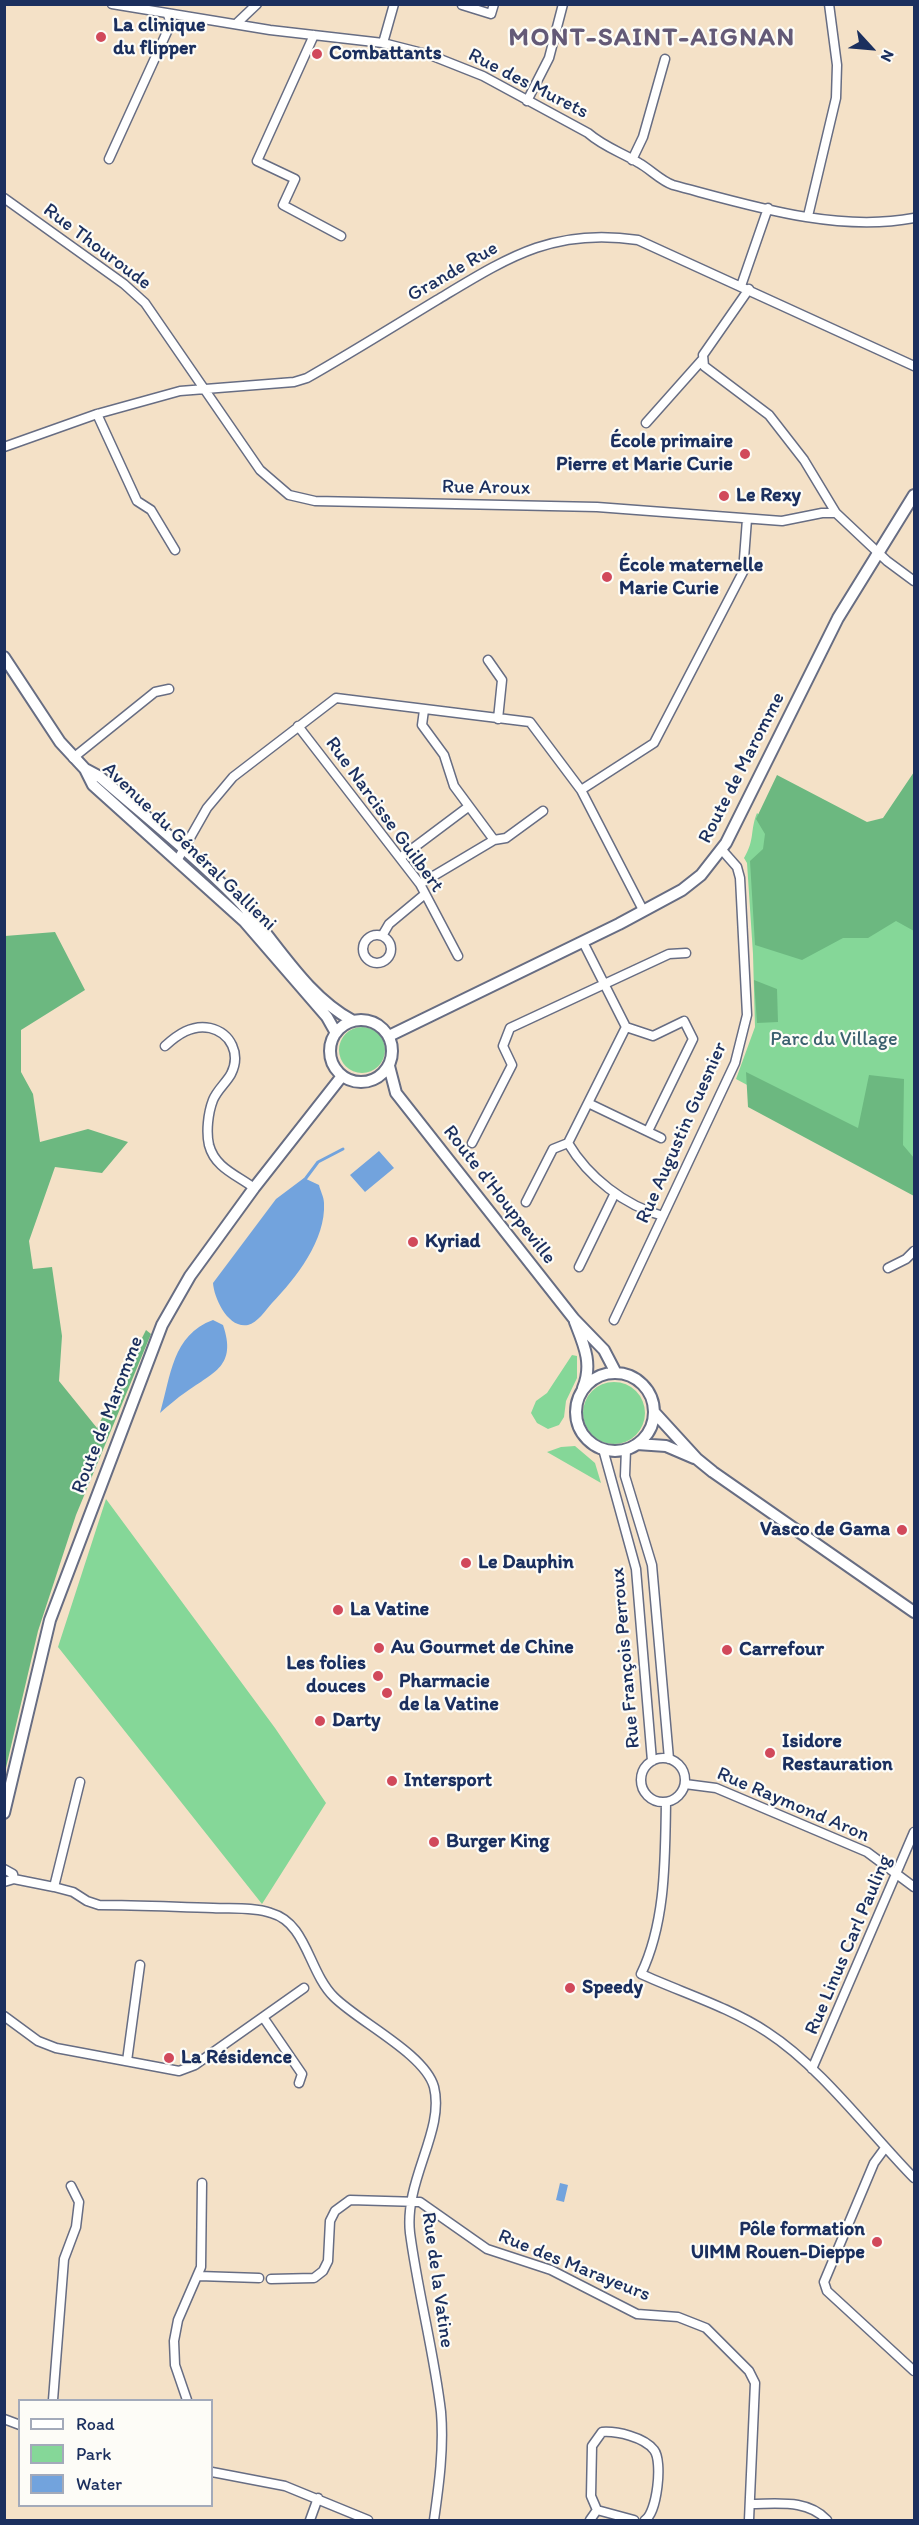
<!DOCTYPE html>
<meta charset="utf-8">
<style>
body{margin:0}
#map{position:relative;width:919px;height:2525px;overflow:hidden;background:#f4e1c7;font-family:Itim,sans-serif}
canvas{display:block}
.frame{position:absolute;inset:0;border:6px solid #1b2f5e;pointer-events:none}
.legend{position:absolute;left:18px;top:2399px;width:195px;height:108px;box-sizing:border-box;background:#fdfcf7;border:2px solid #a3aaba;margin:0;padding:8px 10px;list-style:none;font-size:18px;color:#1b2f5e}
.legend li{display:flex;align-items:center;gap:12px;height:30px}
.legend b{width:30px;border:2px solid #a3aaba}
.north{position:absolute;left:841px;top:18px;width:60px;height:60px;-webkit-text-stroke:4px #fdfcf7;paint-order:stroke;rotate:116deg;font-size:16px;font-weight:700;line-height:24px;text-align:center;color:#1b2f5e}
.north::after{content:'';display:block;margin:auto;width:21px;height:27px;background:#1b2f5e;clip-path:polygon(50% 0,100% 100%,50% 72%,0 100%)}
</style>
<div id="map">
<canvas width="919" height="2525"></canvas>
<div class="frame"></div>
<ul class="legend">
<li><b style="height:8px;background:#fff"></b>Road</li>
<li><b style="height:16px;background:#85d798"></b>Park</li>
<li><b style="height:16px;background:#72a3dd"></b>Water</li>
</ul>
<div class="north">N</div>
</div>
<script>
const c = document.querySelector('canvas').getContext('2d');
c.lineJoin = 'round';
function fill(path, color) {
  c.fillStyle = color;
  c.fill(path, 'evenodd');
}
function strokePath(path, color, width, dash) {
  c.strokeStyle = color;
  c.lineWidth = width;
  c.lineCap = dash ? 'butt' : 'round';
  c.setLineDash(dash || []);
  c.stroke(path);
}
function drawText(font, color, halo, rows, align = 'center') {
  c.font = font + ' Itim,sans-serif';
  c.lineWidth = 4.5;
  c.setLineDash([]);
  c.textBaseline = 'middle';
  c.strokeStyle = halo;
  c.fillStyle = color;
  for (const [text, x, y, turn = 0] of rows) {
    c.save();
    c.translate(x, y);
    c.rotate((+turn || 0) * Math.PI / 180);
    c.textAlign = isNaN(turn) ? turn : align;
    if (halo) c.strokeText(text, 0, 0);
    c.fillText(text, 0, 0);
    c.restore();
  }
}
const green = new Path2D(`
 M757,813L881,929L914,874V1190L861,1146L736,1079L755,1027L753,954L747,863L744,858C755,840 750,830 757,813Z
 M339 1050a23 23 0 1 1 46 0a23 23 0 1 1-46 0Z
 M572,1355L577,1356V1378L566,1401L564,1417L559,1425L548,1429L537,1423L531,1413L536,1401L547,1393Z
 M583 1413a31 31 0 1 1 62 0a31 31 0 1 1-62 0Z
 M575,1446L595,1463L601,1483L547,1452L561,1447Z
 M106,1499L275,1728L326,1803L262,1904L58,1647Z`);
const forest = new Path2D(`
 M914,772V931L896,921L868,938H843L802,960L755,945L750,861L763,849L765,834L756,819L777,775L867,822L883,818Z
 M55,932L85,990L21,1030V1072L33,1094L40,1142L88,1129L128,1142L102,1173L55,1167L29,1241L33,1269L52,1267L62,1336L59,1381L97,1428L146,1330L151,1334L76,1515L38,1631L5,1772V936Z
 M754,980L777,989L778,1022L757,1023Z
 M746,1072L858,1128L869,1075L904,1079L903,1145L914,1158V1196L748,1107Z`);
const water = new Path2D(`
 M379,1151L394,1168L365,1192L350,1175Z
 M304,1178L319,1185C320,1190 324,1197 324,1203C326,1240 296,1278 272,1303C266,1310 257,1323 248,1325C228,1329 214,1298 213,1283L276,1199Z
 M213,1320L223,1325C237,1366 214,1372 186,1392C177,1398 168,1406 160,1413C171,1376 172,1335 213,1320Z
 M560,2183L568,2185L564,2202L556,2200Z`);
const stream = new Path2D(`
 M303,1182L318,1162L343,1149`);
const minor = new Path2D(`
 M112,4L270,30L383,43L430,55L483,76L588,133C604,147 621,152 639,163C650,169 661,181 673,185C749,205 835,233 914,218
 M462,5L491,14L494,4
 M236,24L257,4
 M314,35L257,161L295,179L283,205L341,236
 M383,43L394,4
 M527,101L549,58L563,4
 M109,159L171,23L168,15
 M632,160L643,137L665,59
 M4,198L124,284L145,303L260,470L289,495L315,501L597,507L782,521L822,513H836L887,561L914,581
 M808,216L836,98L837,65L829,4
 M741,286L768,208
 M749,289L703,355L704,366L769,415L804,460L836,513
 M97,414L137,501L151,510L175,550
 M646,423L702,360
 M4,447L97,414L180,391L294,382L307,378C351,353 394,326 437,300C507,258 553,227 638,240L914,366
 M488,660L502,680L498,719
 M424,710L422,725L444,755L454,786L494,840L506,838L543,811
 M298,726L420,884L458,956
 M73,758L155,692L169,689
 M581,790L654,743L743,572L747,519
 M400,858L468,807
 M178,859L207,808L233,777L336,698L530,722L581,790L643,910
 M420,884L494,840
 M363 949a14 14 0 1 1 28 0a14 14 0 1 1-28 0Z
 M382,936L389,924L425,894
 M583,942L626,1027L568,1143C588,1177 625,1206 663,1216
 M626,1027L653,1036L684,1021L693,1039L648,1131
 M165,1046C177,1035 192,1024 210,1028C231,1033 241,1054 231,1074C226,1083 217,1090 213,1100C208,1113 206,1132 209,1145C215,1168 237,1175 254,1188
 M588,1103L661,1138
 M472,1143L512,1065L503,1046L510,1028L669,954L686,953
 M526,1202L553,1149L568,1143
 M579,1267L614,1195
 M888,1268L906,1259L914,1251
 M614,1320L735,1063L747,1015L740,878L737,867L722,850
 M603,1449L636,1569L652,1761
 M626,1449L625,1476L652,1565L669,1759
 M641 1780a22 22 0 1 1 44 0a22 22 0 1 1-44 0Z
 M685,1784L716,1788L867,1852L914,1887
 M666,1802C665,1859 666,1922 641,1974C683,1993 729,2007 767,2032C821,2067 869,2132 914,2178
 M4,1869L13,1874L14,1879
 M4,1882L14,1879L54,1887L73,1892L87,1901L99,1905C137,1905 175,1907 213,1908C232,1909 253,1907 271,1913C307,1923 308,1971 334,1997C359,2022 425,2054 434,2087C445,2131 404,2180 410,2233C418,2293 434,2352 441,2412C444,2448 439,2485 434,2520
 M54,1887L80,1782
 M4,2016L38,2041L56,2048L179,2071L195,2065L304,1988
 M263,2017L302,2074L299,2083
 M127,2061L140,1965
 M812,2069L914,1832
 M885,2148L874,2163L824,2282L827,2291L914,2371
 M199,2276L259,2278
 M271,2279L314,2278L323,2271L328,2261L330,2221L335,2211L350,2200L420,2202L487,2249L551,2270L637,2314L678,2317L706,2328L749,2371L755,2383L749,2520
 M53,2400L64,2259L76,2227L79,2202L71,2186
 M187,2400L175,2365L174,2341L178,2320L201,2267L202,2183
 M4,2419L20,2425
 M212,2472L285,2486L368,2520
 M750,2504C778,2504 807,2499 827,2520
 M597,2510L591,2496L592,2446L602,2432C617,2431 644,2437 654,2450C663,2461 657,2513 645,2520
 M597,2510L634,2520
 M310,2520L318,2498
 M590,2520L597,2510`);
const tertiary = new Path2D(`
 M4,657L60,742L85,769L93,785L244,921L327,1017L336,1033
 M85,769L100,777C146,817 194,855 237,899C275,939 303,994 353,1021
 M330 1051a31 31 0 1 1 62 0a31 31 0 1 1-62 0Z
 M389,1036L619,924L682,890L701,875L726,843L838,618L914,495
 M389,1066L396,1093L574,1319L604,1350L616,1373
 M575,1322C584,1345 593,1364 583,1388
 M576 1412a39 39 0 1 1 78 0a39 39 0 1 1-78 0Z
 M654,1412L697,1459L713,1472L914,1612
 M637,1444L666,1446L694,1458
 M4,1813L50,1620L162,1325L190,1276L254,1188L342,1076`);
const markers = [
 [101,37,6,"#d1495b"],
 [317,54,6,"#d1495b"],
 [745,454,6,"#d1495b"],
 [724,496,6,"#d1495b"],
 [607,577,6,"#d1495b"],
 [413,1242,6,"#d1495b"],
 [902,1530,6,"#d1495b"],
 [466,1563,6,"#d1495b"],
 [338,1610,6,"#d1495b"],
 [379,1648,6,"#d1495b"],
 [727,1650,6,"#d1495b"],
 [378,1676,6,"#d1495b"],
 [387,1693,6,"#d1495b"],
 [320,1721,6,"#d1495b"],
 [770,1753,6,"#d1495b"],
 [392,1781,6,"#d1495b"],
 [434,1842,6,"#d1495b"],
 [570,1988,6,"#d1495b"],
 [169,2058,6,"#d1495b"],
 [877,2242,6,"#d1495b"]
];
const poiNames = [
 ["La clinique",113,26],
 ["du flipper",113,49],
 ["Combattants",329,54],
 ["École primaire",733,442,"right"],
 ["Pierre et Marie Curie",733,465,"right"],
 ["Le Rexy",736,496],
 ["École maternelle",619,566],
 ["Marie Curie",619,589],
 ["Kyriad",425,1242],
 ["Vasco de Gama",890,1530,"right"],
 ["Le Dauphin",478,1563],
 ["La Vatine",350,1610],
 ["Au Gourmet de Chine",391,1648],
 ["Carrefour",739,1650],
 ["Les folies",366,1664,"right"],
 ["douces",366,1687,"right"],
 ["Pharmacie",399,1682],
 ["de la Vatine",399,1705],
 ["Darty",332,1721],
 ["Isidore",782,1742],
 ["Restauration",782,1765],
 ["Intersport",404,1781],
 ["Burger King",446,1842],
 ["Speedy",582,1988],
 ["La Résidence",181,2058],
 ["Pôle formation",865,2230,"right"],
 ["UIMM Rouen-Dieppe",865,2253,"right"]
];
const streetNames = [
 ["Rue des Murets",528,84,27],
 ["Rue Thouroude",97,247,37],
 ["Grande Rue",453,272,-30],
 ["Rue Aroux",486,488,1],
 ["Route de Maromme",742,768,-63],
 ["Rue Narcisse Guilbert",384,815,54],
 ["Avenue du Général Gallieni",189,847,44],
 ["Rue Augustin Guesnier",682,1133,-66],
 ["Route d'Houppeville",499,1195,52],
 ["Route de Maromme",108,1415,-69],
 ["Rue François Perroux",626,1658,-95],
 ["Rue Raymond Aron",793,1805,23],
 ["Rue Linus Carl Pauling",849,1945,-67],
 ["Rue des Marayeurs",574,2266,22],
 ["Rue de la Vatine",437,2280,82]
];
const parkNames = [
 ["Parc du Village",834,1040]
];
const districtNames = [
 ["MONT-SAINT-AIGNAN",652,38]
];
fill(green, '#85d798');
fill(forest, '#6cb880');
fill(water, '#72a3dd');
strokePath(stream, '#72a3dd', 3);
strokePath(minor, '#676d83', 11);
strokePath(tertiary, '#676d83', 14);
strokePath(minor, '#fff', 8);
strokePath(tertiary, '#fff', 10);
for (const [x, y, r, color] of markers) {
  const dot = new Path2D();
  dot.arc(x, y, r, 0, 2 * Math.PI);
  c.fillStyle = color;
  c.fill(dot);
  strokePath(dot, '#fdfcf7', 2);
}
drawText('bold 20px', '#1b2f5e', '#fdfcf7', poiNames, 'left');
drawText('20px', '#1b2f5e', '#fdfcf7', streetNames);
drawText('20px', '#3b616f', '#fdfcf7', parkNames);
c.letterSpacing = '1.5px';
drawText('bold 26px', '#645a77', '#fdfcf7', districtNames);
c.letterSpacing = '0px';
</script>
